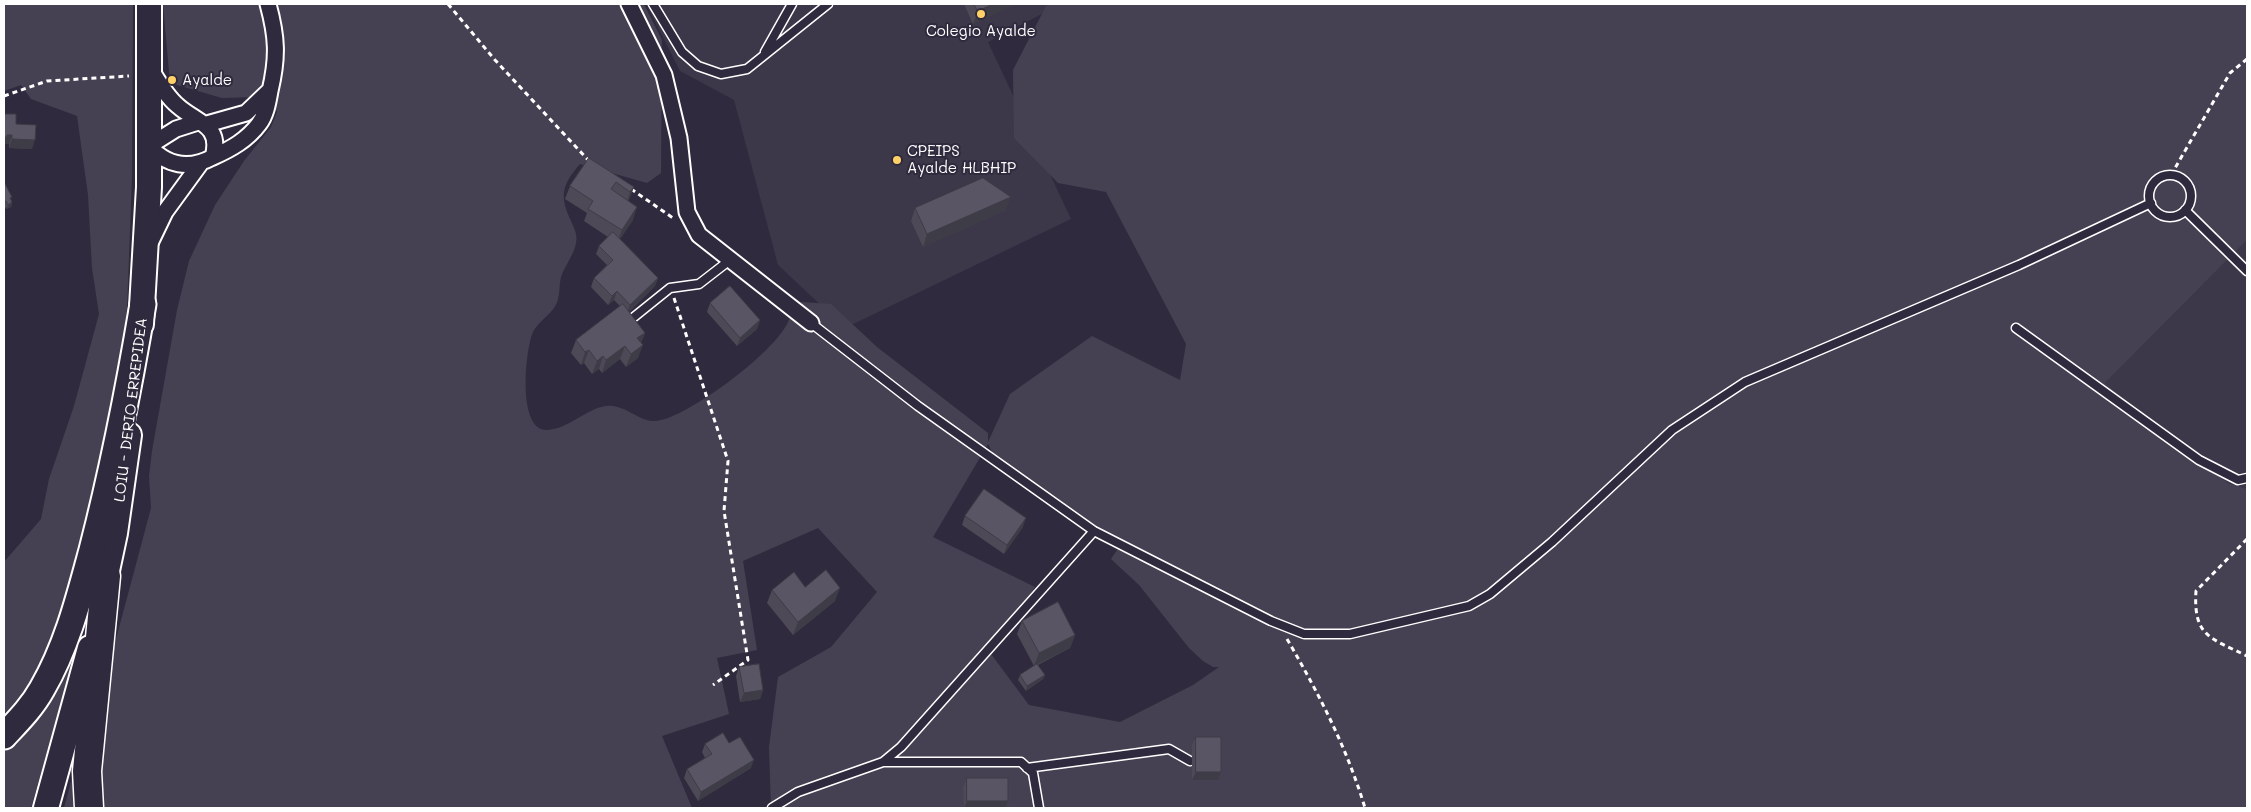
<!DOCTYPE html>
<style>
body{margin:0}
#map{position:relative;width:2251px;height:812px;overflow:hidden;background:#2f2a3d;font-family:Mali,sans-serif}
canvas{display:block}
.frame{position:absolute;inset:0;border:5px solid #fff;pointer-events:none}
</style>
<div id="map">
<canvas width="2251" height="812"></canvas>
<div class="frame"></div>
</div>
<script>
const c = document.querySelector('canvas').getContext('2d');
c.lineJoin = 'round';
function fill(path, color) {
  c.fillStyle = color;
  c.fill(path, 'evenodd');
}
function strokePath(path, color, width, dash) {
  c.strokeStyle = color;
  c.lineWidth = width;
  c.lineCap = dash ? 'butt' : 'round';
  c.setLineDash(dash || []);
  c.stroke(path);
}
function drawText(font, color, halo, rows, align = 'center') {
  c.font = font + ' Mali,sans-serif';
  c.lineWidth = 4;
  c.setLineDash([]);
  c.textBaseline = 'middle';
  c.strokeStyle = halo;
  c.fillStyle = color;
  for (const [text, x, y, turn = 0] of rows) {
    c.save();
    c.translate(x, y);
    c.rotate((+turn || 0) * Math.PI / 180);
    c.textAlign = isNaN(turn) ? turn : align;
    if (halo) c.strokeText(text, 0, 0);
    c.fillText(text, 0, 0);
    c.restore();
  }
}
const built = new Path2D(`
 M646,4H1061L988,42L1071,219L845,328L778,265L734,100L680,71Z
 M2247,240V489L2228,483L2105,383Z`);
const green = new Path2D(`
 M4,4H133L132,177L127,309L115,407L70,586L42,674L4,723V562L41,519L49,479L74,406L99,314L92,268L88,195L77,116L31,99L21,85L4,91Z
 M163,4H644L662,40L661,173L647,183L580,164C562,185 559,195 571,221C574,228 578,235 576,243C574,255 565,265 561,277C559,284 560,292 558,299C555,313 539,320 533,332C525,350 517,431 547,430C569,429 585,409 606,406C624,403 638,422 656,421C686,419 785,346 790,316C790,312 788,305 787,301L831,304L877,347L988,433V442L1010,394L1092,336L1180,380L1186,344L1106,192L1058,183L1014,138L1013,70L1047,4H2247V240L2105,383L2228,483L2247,489V808H771L769,747L778,677L831,647L877,592L818,528L743,561L757,650L717,658L729,714L662,736L692,808H104L100,769L104,684L151,508L149,476L152,451L177,310L189,261L215,205L244,161L271,127L277,112L274,105L256,97L222,98L170,83ZM988,444C1001,475 1058,501 1086,519C1098,527 1109,536 1121,544L1111,559L1139,585L1189,648L1203,661L1213,667H1219L1193,685L1120,722L1029,705L991,654L1035,587L933,537Z
 M87,612L31,808H4V749L33,723L57,681Z
 M83,736L82,808H64Z`);
const path = new Path2D(`
 M448,4L495,60L590,162
 M4,96L47,81L129,76
 M2171,175L2230,73L2247,59
 M631,189L673,218
 M674,298L728,461L724,511L748,660L713,685
 M2247,539L2196,591C2193,637 2211,638 2247,656
 M1287,639C1319,694 1347,748 1365,808`);
const service = new Path2D(`
 M653,4L682,52L698,66L721,74L747,69L828,4
 M765,52L792,4
 M2149 196a21 21 0 1 1 42 0a21 21 0 1 1-42 0Z
 M2185,210L2247,271
 M629,321L670,288L699,284L730,260
 M811,323L918,406L1094,531L1271,621L1304,634H1350L1469,606L1490,594L1552,542L1672,430L1745,382L2019,265L2151,203
 M2016,328L2199,460L2238,480L2247,478
 M883,762H1021L1033,773L1039,808
 M1027,768L1169,749L1190,761
 M772,808L798,792L883,762L901,747L1094,531`);
const minor = new Path2D(`
 M629,4L664,75L679,138L687,212L699,235L811,323
 M150,68C158,81 166,96 178,106C197,123 222,125 213,157C189,170 167,166 149,146L176,129L198,122
 M207,124L246,113L269,91
 M213,157C231,149 247,140 259,124C266,115 268,102 270,91C278,57 277,37 268,4
 M151,241L165,212L200,164`);
const primary = new Path2D(`
 M141,324L149,187V4
 M102,594L115,533L129,435
 M46,808L90,648`);
const trunk = new Path2D(`
 M4,736C18,721 32,707 42,689C67,646 79,598 92,550C113,469 129,387 143,304`);
const motorway = new Path2D(`
 M89,808L87,771L106,576`);
const wall = new Path2D(`
 M964,4H1016L973,24Z
 M4,114L16,124L32,149L9,148V144H4V146Z
 M589,158L634,187L628,201L633,220L620,239L658,278L655,286L629,312L645,333L641,343L638,358L626,367L620,359L602,373L599,369L592,374L584,363L581,365L571,353L576,340L620,306L614,300L608,305L591,287L594,278L607,265L596,254L599,246L608,237L584,221L587,213L565,199L570,186Z
 M4,182L12,202L11,207L6,209L4,205Z
 M915,208L1006,210L923,247L911,221Z
 M710,303L760,320L757,329L737,346L707,312Z
 M965,516L1023,527L1004,554L962,525Z
 M805,587L835,601L793,635L767,603L772,590Z
 M1022,621L1075,635L1070,648L1038,665L1045,675L1043,679L1026,691L1018,680L1020,675L1034,666L1017,634Z
 M739,667L763,690L760,699L740,702L736,676Z
 M1196,737L1221,772L1218,780H1192V745Z
 M729,743L751,768L698,801L684,778L687,769L705,758L702,752L705,744Z
 M967,778L1005,808H964L963,787Z`);
const shadedWall = new Path2D(`
 M993,4H1016L973,24L978,11Z
 M7,135H12L9,144H4V146V137Z
 M12,139L35,140L32,149L9,148Z
 M634,187L629,200L626,205L630,192Z
 M1011,197L1006,210L923,247L927,234Z
 M12,202L11,207L6,209L8,205Z
 M637,207L633,220L617,243L622,230Z
 M658,278L655,286L627,313L630,305Z
 M617,291L614,300L608,305L612,296Z
 M760,320L757,329L737,346L740,338Z
 M645,333L640,346L637,338Z
 M643,345L638,358L626,367L631,354Z
 M625,346L620,359L602,373L606,360Z
 M589,350L584,363L581,365L585,352Z
 M603,356L599,369L592,374L597,361Z
 M1026,518L1023,527L1004,554L1007,545Z
 M840,588L835,601L793,635L798,622Z
 M1075,635L1070,648L1034,666L1039,653Z
 M1045,675L1043,679L1026,691L1027,686Z
 M763,690L760,699L740,702L744,693Z
 M754,760L751,768L698,801L701,792Z
 M1196,772H1221L1218,780H1192Z
 M967,801H1008L1005,808H964Z`);
const building = new Path2D(`
 M974,4H993L978,11Z
 M4,114H16V124L36,125L35,140L12,139V135H7V137H4Z
 M589,158L634,187L630,192L616,182L611,189L637,207L622,230L588,209L593,201L570,186Z
 M983,178L1011,197L927,234L915,208Z
 M4,182L12,197L10,198L12,202L8,205L6,201L4,202Z
 M613,232L658,278L630,305L617,291L612,296L594,278L613,260L599,246Z
 M730,286L760,320L740,338L710,303Z
 M623,304L645,333L637,338L643,345L631,354L625,346L606,360L603,356L597,361L589,350L585,352L576,340Z
 M984,489L1026,518L1007,545L965,516Z
 M826,570L840,588L798,622L772,590L794,572L805,587Z
 M1058,602L1075,635L1039,653L1022,621Z
 M759,664L763,690L744,693L739,667Z
 M1037,664L1045,675L1027,686L1020,675Z
 M723,733L729,743L740,737L754,760L701,792L687,769L712,754L705,744Z
 M1196,737H1221V772H1196Z
 M967,778H1008V801H967Z`);
const markers = [
 [981,14,5,"#ffd166"],
 [172,80,5,"#ffd166"],
 [897,160,5,"#ffd166"]
];
const poiNames = [
 ["Colegio Ayalde",981,31,"center"],
 ["Ayalde",182,80],
 ["CPEIPS",907,151],
 ["Ayalde HLBHIP",907,168]
];
const streetNames = [
 ["LOIU - DERIO ERREPIDEA",131,410,-83]
];
fill(built, '#3c3749');
fill(green, '#464152');
strokePath(service, '#fff', 11);
strokePath(minor, '#fff', 19);
strokePath(primary, '#fff', 28);
strokePath(trunk, '#fff', 29);
strokePath(motorway, '#fff', 31);
strokePath(path, '#fff', 3, [5, 4]);
strokePath(service, '#2f2a3d', 8);
strokePath(minor, '#2f2a3d', 15);
strokePath(primary, '#2f2a3d', 24);
strokePath(trunk, '#2f2a3d', 25);
strokePath(motorway, '#2f2a3d', 28);
fill(wall, '#4d4956');
fill(shadedWall, '#3e3c46');
fill(building, '#595564');
strokePath(building, '#3e3c46', 1);
for (const [x, y, r, color] of markers) {
  const dot = new Path2D();
  dot.arc(x, y, r, 0, 2 * Math.PI);
  c.fillStyle = color;
  c.fill(dot);
  strokePath(dot, '#2f2a3d', 2);
}
drawText('15px', '#fff', '#2f2a3d', poiNames, 'left');
drawText('15px', '#fff', '#2f2a3d', streetNames);
</script>
